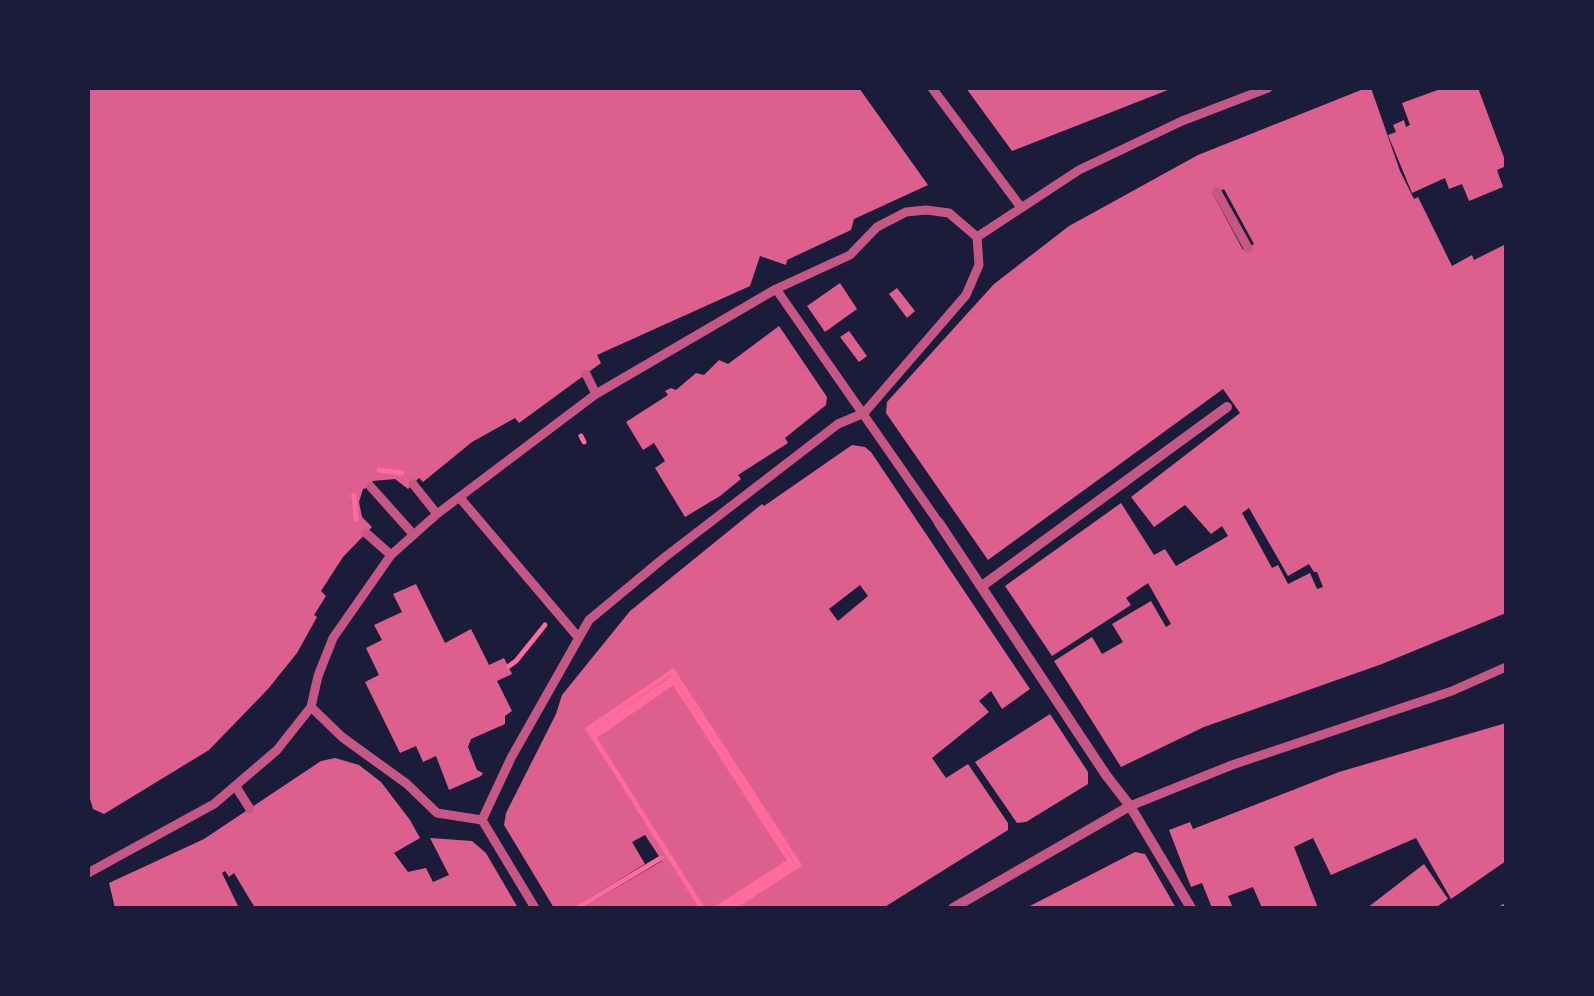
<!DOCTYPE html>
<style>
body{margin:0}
#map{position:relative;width:1594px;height:996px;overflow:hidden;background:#1b1b3a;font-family:Overpass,sans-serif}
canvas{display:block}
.frame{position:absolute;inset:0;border:90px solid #1b1b3a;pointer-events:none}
</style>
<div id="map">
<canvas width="1594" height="996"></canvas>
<div class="frame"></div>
</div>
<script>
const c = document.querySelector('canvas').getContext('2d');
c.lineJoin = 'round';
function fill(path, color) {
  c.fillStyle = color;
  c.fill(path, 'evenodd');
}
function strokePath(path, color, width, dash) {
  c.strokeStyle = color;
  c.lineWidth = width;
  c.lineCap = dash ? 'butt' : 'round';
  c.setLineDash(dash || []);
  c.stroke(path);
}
const building = new Path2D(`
 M88,88H859L928,185L854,219L851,230L787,260L786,265L760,256L750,286L597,355L601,363L519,423L515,418L472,442L423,482L419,478L408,489L395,479L373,481L371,487L363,489L359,502L362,517L372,527L343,557L321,591L326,596L314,615L317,617L297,653L268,689L209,750L104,814L93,809L88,792Z
 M966,88H1173L1012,151Z
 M1366,88H1371L1400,171L1414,199L1418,197L1452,266L1472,255L1474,260L1506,244V613L1382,664L1204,727L1121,767L1054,661L1092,637L1102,654L1123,642L1112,624L1151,601L1166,627L1171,624L1148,583L1126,598L1131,605L1052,656L1005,586L1121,503L1154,555L1165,549L1176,566L1228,536L1222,526L1211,534L1185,505L1154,527L1131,497L1240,413L1223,389L988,560L886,413L887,402L994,284L1069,226L1198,155ZM1224,189L1254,244L1243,250L1213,194ZM1249,508L1288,576L1309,564L1314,572H1317L1323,587L1317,589L1310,573L1288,584L1278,565L1272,568L1242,513Z
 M1443,88H1478L1506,163V166L1497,170L1503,187L1469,201L1462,184L1449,189L1445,178L1412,193L1388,135L1396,132L1393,125L1404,120L1406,127L1410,125L1402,103Z
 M840,283L857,309L825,332L807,306Z
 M897,288L915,311L907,318L889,294Z
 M779,326L827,397L826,405L785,438L788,443L738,475L741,479L720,496L685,517L655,468L665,461L654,443L643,450L626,422L668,395L665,391L671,388L676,390L696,373L704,375L719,360L728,364Z
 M849,331L867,356L859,362L840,337Z
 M852,445L865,447L871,452L1030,689L1002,709L991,691L979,701L989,712L932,758L946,778L968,764L1008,823V830L883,908H582L662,861L645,835L632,842L645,864L578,905L580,908H554L504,825L506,813L556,714L562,695L630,611L762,504L764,506ZM860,585L868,596L838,621L829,609Z
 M416,584L445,643L471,629L489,665L504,658L512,674L497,681L512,711L505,716V724L471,739L468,747L477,770L483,773L481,776L449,790L436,756L423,762L416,746L400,753L365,682L379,675L366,648L382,640L374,625L402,612L393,594Z
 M1050,714L1088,772V784L1026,822L1017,823L975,762Z
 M1506,723V861L1451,899L1416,838L1331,875L1313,838L1294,847L1318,908H1262L1253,887L1228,896L1233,908H1212L1202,883L1191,887L1169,830L1190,822L1193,829L1339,772Z
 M335,758L359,765L381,782L410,820L420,838L394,853L408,872L426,868L433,882L449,875L430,838L472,841L486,853L518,908H255L234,873L229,877L225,871L222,873L239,908H115L109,883L204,839L321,761Z
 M1135,852L1145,854L1176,908H1026Z
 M1424,864L1448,899L1435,908H1367Z`);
const path = new Path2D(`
 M581,436L584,442
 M379,470L402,473
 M354,495L356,519
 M509,666L516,661L545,625
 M590,731L588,729L673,671L676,676
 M595,736L674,682L790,861L717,908
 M579,907L661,858
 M702,908L591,733L676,676L797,862L725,908
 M732,908L799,865L797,863`);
const service = new Path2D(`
 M1504,908H1506`);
const pedestrian = new Path2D(`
 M932,88L1020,206
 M1217,192L1248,248
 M977,237L1079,170L1182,121L1268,88
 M776,289L939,523
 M586,374L596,394
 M413,484L437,514
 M371,487L413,534
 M460,498L578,637
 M366,533L391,555
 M311,707L342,737L407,784L437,813L482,820L535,908
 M236,787L250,809
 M1130,806L1232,765L1452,691L1506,667
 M88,873L214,804L277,750L311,707L318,676L333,638L391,555L437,514L596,394L776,289L850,255L877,227L906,212L926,210L949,213L977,237L979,265L966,295L864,413L838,424L665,557L589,620L511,758L482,820`);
const minor = new Path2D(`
 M939,523L1106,775L1130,806L1191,908
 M982,586L1227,407
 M953,908L1130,806`);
fill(building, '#dd5f8e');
strokePath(path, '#ff6b9d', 5);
strokePath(service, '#c65784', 8);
strokePath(pedestrian, '#c65784', 9);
strokePath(minor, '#c65784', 10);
</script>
